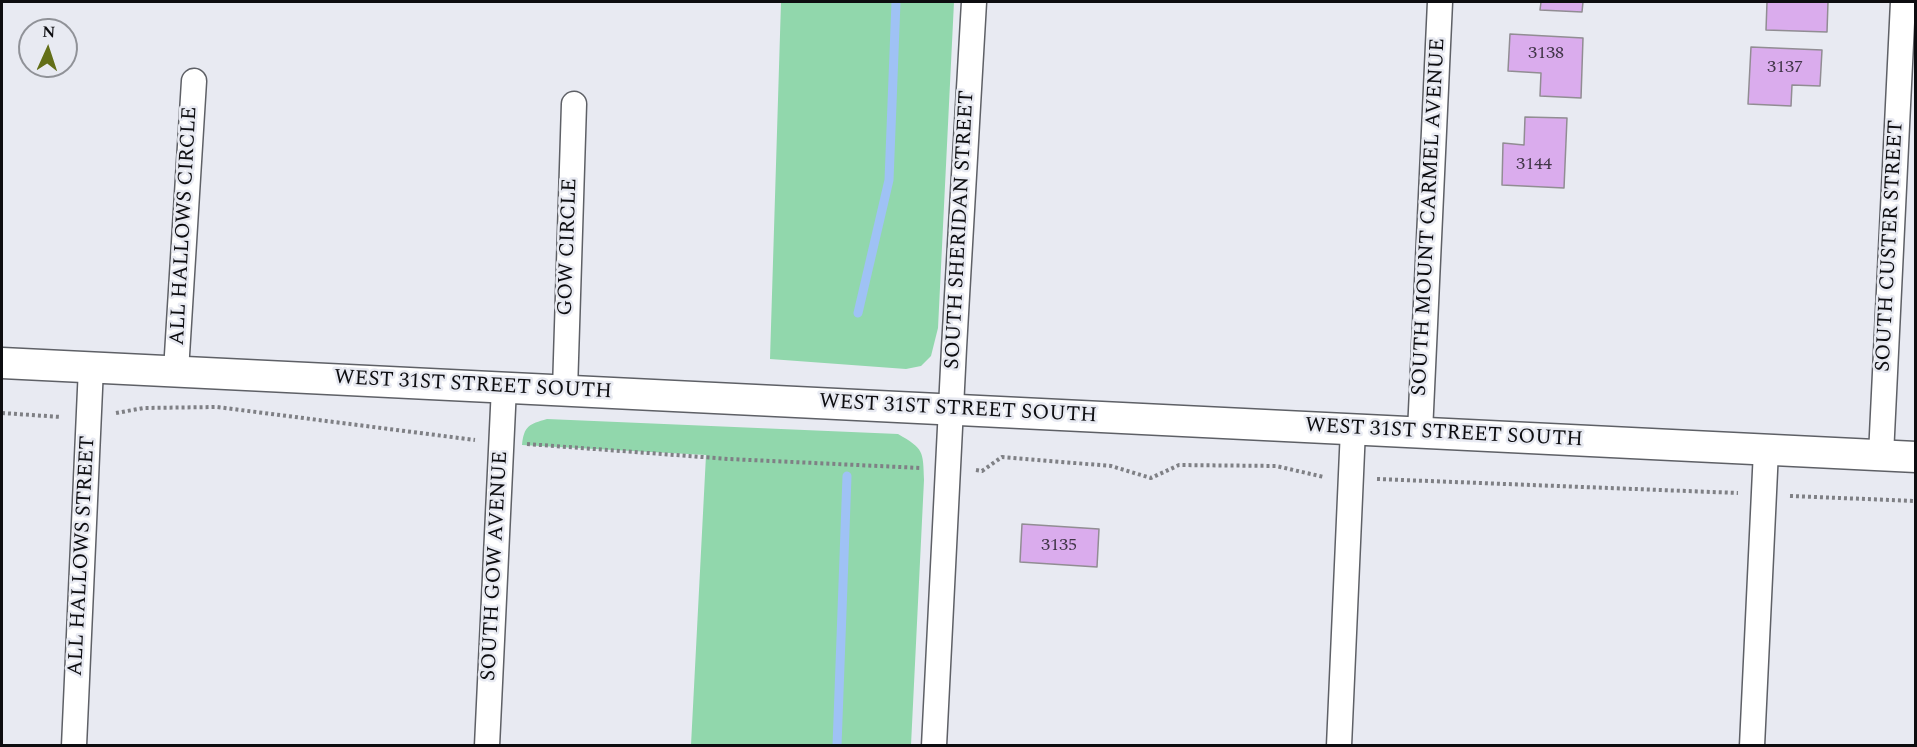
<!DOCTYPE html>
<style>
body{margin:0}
#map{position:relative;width:1917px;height:747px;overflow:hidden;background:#e8eaf2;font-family:Spectral,serif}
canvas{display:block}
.frame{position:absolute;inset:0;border:3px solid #0d0d10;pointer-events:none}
.north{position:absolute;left:18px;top:18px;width:60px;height:60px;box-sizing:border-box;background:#e8eaf2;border:2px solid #909298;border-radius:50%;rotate:3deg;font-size:16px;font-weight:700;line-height:24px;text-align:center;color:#0d0d10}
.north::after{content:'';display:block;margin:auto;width:21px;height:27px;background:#636f18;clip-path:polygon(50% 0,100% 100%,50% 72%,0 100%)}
</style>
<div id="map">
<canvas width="1917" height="747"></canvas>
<div class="frame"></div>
<div class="north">N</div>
</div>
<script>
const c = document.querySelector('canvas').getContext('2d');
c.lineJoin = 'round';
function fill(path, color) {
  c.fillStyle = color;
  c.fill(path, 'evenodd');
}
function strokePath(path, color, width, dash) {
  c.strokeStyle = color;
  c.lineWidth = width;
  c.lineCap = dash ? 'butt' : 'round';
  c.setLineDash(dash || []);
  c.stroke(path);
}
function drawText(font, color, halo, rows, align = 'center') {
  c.font = font + ' Spectral,serif';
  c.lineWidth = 5;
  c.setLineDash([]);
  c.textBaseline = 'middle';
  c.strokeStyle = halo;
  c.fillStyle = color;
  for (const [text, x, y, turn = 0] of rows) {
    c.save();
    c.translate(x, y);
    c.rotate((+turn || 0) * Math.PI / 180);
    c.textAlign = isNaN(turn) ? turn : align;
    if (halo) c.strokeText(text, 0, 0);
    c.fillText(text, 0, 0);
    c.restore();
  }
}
const green = new Path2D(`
 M781,2H954L938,328L931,356L921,366L906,369L770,359Z
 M547,419L898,434C924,449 923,451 924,480L911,745H691L706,455L522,445C524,426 529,424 547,419Z`);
const stream = new Path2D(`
 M858,313L889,180L896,2
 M837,746L847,476`);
const building = new Path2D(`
 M1541,2H1583L1582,12L1540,10Z
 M1767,2H1828L1827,32L1766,30Z
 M1510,34L1583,38L1581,98L1540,96L1541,73L1508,71Z
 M1751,47L1822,50L1820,86L1792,85L1791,106L1748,104Z
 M1525,117L1567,118L1564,188L1502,185L1503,143L1524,145Z
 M1022,524L1099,529L1097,567L1020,562Z`);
const path = new Path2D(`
 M2,413L61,417
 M116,413L144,408L217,407L475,440
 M527,444L729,459L921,468
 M976,470L982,471L1002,457L1111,466L1151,478L1179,465L1276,466L1324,477
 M1377,479L1738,493
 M1790,496L1916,501`);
const minor = new Path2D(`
 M176,371L194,81
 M565,390L574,104
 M1420,432L1440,2
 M1881,455L1903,2
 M74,746L91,367
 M487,746L504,387
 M934,746L954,348L974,2
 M1339,746L1353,429
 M1752,746L1766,450`);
const tertiary = new Path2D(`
 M2,363L1916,457`);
const numberNames = [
 ["3138",1546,54],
 ["3137",1785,68],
 ["3144",1534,165],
 ["3135",1059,546]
];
const streetNames = [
 ["SOUTH MOUNT CARMEL AVENUE",1430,217,-87],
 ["ALL HALLOWS CIRCLE",185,226,-87],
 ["SOUTH SHERIDAN STREET",961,230,-87],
 ["SOUTH CUSTER STREET",1891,246,-87],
 ["GOW CIRCLE",569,247,-88],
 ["WEST 31ST STREET SOUTH",473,386,3],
 ["WEST 31ST STREET SOUTH",958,410,3],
 ["WEST 31ST STREET SOUTH",1444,434,3],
 ["ALL HALLOWS STREET",83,556,-87],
 ["SOUTH GOW AVENUE",496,566,-87]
];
fill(green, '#91d7ac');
strokePath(stream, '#9fc2f5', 9);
fill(building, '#daaced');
strokePath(building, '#918d93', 1.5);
strokePath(minor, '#5e6066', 27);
strokePath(tertiary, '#5e6066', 33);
strokePath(path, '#7f8085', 4, [3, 3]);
strokePath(minor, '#fff', 24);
strokePath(tertiary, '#fff', 30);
drawText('18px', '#403547', null, numberNames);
drawText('21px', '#0d0d10', '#e8eaf2', streetNames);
</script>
